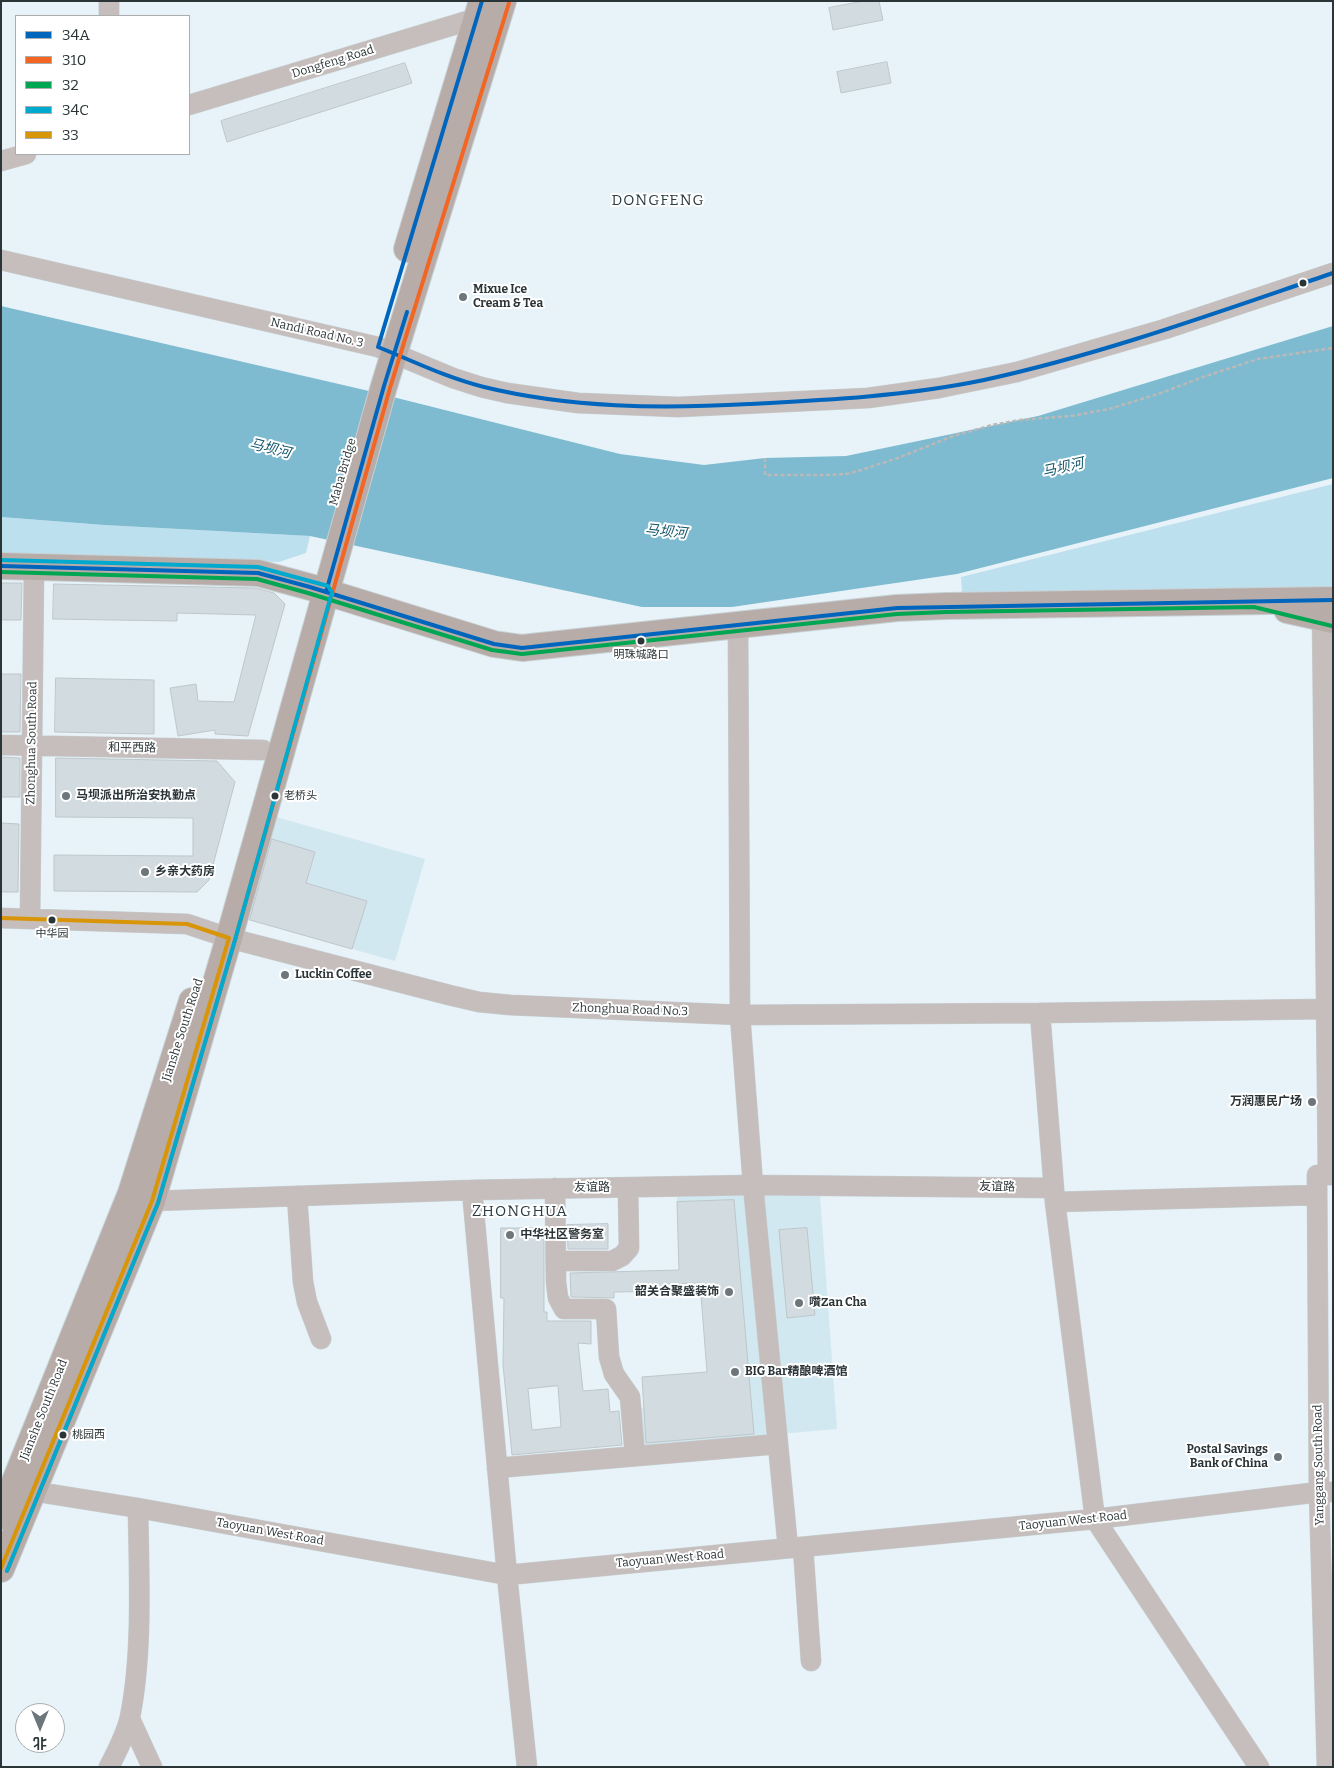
<!DOCTYPE html>
<meta charset="utf-8">
<style>
body{margin:0}
#map{position:relative;width:1334px;height:1768px;overflow:hidden;background:#e7f3f8;font-family:Bitter,"Noto Sans SC",serif}
canvas{display:block}
.frame{position:absolute;inset:0;border:2px solid #2b3437;pointer-events:none}
.legend{position:absolute;left:15px;top:15px;width:175px;height:140px;box-sizing:border-box;background:#fff;border:1px solid #aaaeaf;margin:0;padding:6px 9px;list-style:none;font-size:15px;color:#2b3437}
.legend li{display:flex;align-items:center;gap:10px;height:25px}
.legend b{width:25px;border:1px solid #aaaeaf}
.north{position:absolute;left:15px;top:1703px;width:50px;height:50px;box-sizing:border-box;background:#fff;border:1px solid #aaaeaf;border-radius:50%;rotate:180deg;font-size:14px;font-weight:700;line-height:20px;text-align:center;color:#2b3437}
.north::after{content:'';display:block;margin:auto;width:18px;height:22px;background:#6d777b;clip-path:polygon(50% 0,100% 100%,50% 72%,0 100%)}
</style>
<div id="map">
<canvas width="1334" height="1768"></canvas>
<div class="frame"></div>
<ul class="legend">
<li><b style="height:6px;background:#0065bd"></b>34A</li>
<li><b style="height:6px;background:#f26522"></b>310</li>
<li><b style="height:6px;background:#00a651"></b>32</li>
<li><b style="height:6px;background:#00a9ce"></b>34C</li>
<li><b style="height:6px;background:#d89508"></b>33</li>
</ul>
<div class="north">北</div>
</div>
<script>
const c = document.querySelector('canvas').getContext('2d');
c.lineJoin = 'round';
function fill(path, color) {
  c.fillStyle = color;
  c.fill(path, 'evenodd');
}
function strokePath(path, color, width, dash) {
  c.strokeStyle = color;
  c.lineWidth = width;
  c.lineCap = dash ? 'butt' : 'round';
  c.setLineDash(dash || []);
  c.stroke(path);
}
function drawText(font, color, halo, rows, align = 'center') {
  c.font = font + ' Bitter,"Noto Sans SC",serif';
  c.lineWidth = 4;
  c.setLineDash([]);
  c.textBaseline = 'middle';
  c.strokeStyle = halo;
  c.fillStyle = color;
  for (const [text, x, y, turn = 0] of rows) {
    c.save();
    c.translate(x, y);
    c.rotate((+turn || 0) * Math.PI / 180);
    c.textAlign = isNaN(turn) ? turn : align;
    if (halo) c.strokeText(text, 0, 0);
    c.fillText(text, 0, 0);
    c.restore();
  }
}
const built = new Path2D(`
 M276,817L425,859L395,961L246,919Z
 M820,1195L837,1429L641,1446L638,1408L710,1402L697,1249L678,1250L677,1196Z`);
const green = new Path2D(`
 M1333,484V588L962,592L961,577Z
 M1,517L104,525L310,536L306,553L279,562L1,555Z`);
const water = new Path2D(`
 M1,306L369,391L620,454L704,465L765,458L846,456L1038,416L1333,326V478L957,574L732,607H642L310,536L104,525L1,517Z`);
const building = new Path2D(`
 M864,1H879L883,20L833,30L829,8Z
 M887,62L891,83L841,93L837,72Z
 M405,63L412,83L227,142L221,121Z
 M1,583H22L21,620H1Z
 M54,584L256,588L274,593L285,604L248,736L215,734V730L178,736L170,688L196,684L198,701L234,702L256,615L177,613V621L53,619Z
 M1,674H21L20,732H1Z
 M56,678L154,680V734L55,732Z
 M1,757L20,758V797H1Z
 M56,758L217,761L235,782L209,880L197,892L54,891V855L193,856V818L56,817Z
 M1,823L19,824L18,892H1Z
 M272,839L315,852L306,883L367,901L352,949L250,920Z
 M734,1200L754,1434L646,1443L642,1377L707,1372L700,1283L665,1284V1291L614,1292V1298L571,1297L570,1273L679,1270L677,1202Z
 M608,1224V1249H568L567,1225Z
 M501,1228H544V1312H547V1321H591V1344L578,1343L583,1391L608,1389L610,1412L619,1411L622,1445L512,1455L503,1365L504,1298H501ZM558,1386L561,1427L532,1430L528,1389Z
 M807,1228L815,1315L787,1318L779,1230Z`);
const path = new Path2D(`
 M765,458V475H826L846,474L861,470L898,458L953,436L992,425L1020,420L1071,416L1109,409L1161,393L1203,377L1258,359L1333,348`);
const minor = new Path2D(`
 M109,16V1
 M189,105L477,18
 M1,161L26,154
 M1,260L378,347L453,378L481,387L507,393L578,403L678,407L868,398L939,388L1017,372L1165,329L1333,273
 M1322,604L1328,1175
 M738,625L740,1015L753,1185L788,1548
 M1,745L263,750
 M1,918L187,924L229,938L449,995L479,1002L510,1005L740,1015L1040,1013L1326,1009
 M30,919L34,567
 M1040,1013L1055,1202L1095,1519L1259,1767
 M555,1188L556,1282L558,1298L564,1309H606L609,1357L614,1374L630,1397L635,1456
 M472,1190L507,1575L527,1767
 M140,1196L152,1201L472,1190L753,1185L1054,1188
 M297,1196L303,1282L307,1302L321,1339
 M1055,1202L1317,1195
 M556,1261H612L622,1256L629,1248L628,1188
 M497,1468L778,1444
 M19,1489L138,1508L507,1575L1095,1519L1319,1492H1333
 M803,1547L811,1661
 M130,1719L152,1767
 M109,1767C117,1751 126,1735 130,1717C143,1652 139,1575 138,1508
 M1327,1767L1319,1492L1317,1175H1333`);
const major = new Path2D(`
 M407,249L482,1
 M1,566L258,573L310,587L494,644L522,648L897,608L946,606L1333,600
 M1287,610L1333,620
 M1,1516L131,1193L192,1001
 M1,1569L152,1201L229,938L384,386L503,1`);
const bus1 = new Path2D(`
 M482,1L378,347C413,361 447,378 484,387C570,408 660,409 749,404C827,400 907,396 984,380C1103,354 1218,312 1333,273
 M1,566L258,573L310,587L494,644L522,648L897,608L1333,600
 M326,592L384,386L407,312`);
const bus2 = new Path2D(`
 M7,1571L158,1203L235,940L390,388L509,3`);
const bus3 = new Path2D(`
 M1,572L257,579L308,593L492,650L522,654L897,614L946,612L1254,607L1332,626`);
const bus4 = new Path2D(`
 M1,560L258,567L328,586L332,592L235,940L158,1203L7,1571`);
const bus5 = new Path2D(`
 M1,918L187,924L229,938L152,1201L1,1568`);
const markers = [
 [1303,283,4.5,"#2b3437"],
 [463,297,5,"#6d777b"],
 [641,641,4.5,"#2b3437"],
 [66,796,5,"#6d777b"],
 [275,796,4.5,"#2b3437"],
 [145,872,5,"#6d777b"],
 [52,920,4.5,"#2b3437"],
 [285,975,5,"#6d777b"],
 [1312,1102,5,"#6d777b"],
 [510,1235,5,"#6d777b"],
 [729,1292,5,"#6d777b"],
 [799,1303,5,"#6d777b"],
 [735,1372,5,"#6d777b"],
 [63,1435,4.5,"#2b3437"],
 [1278,1457,5,"#6d777b"]
];
const busNames = [
 ["明珠城路口",641,655],
 ["老桥头",284,796,"left"],
 ["中华园",52,934],
 ["桃园西",72,1435,"left"]
];
const streetNames = [
 ["Dongfeng Road",333,62,-17],
 ["Nandi Road No. 3",317,333,13],
 ["Maba Bridge",343,472,-74],
 ["Zhonghua South Road",32,743,-89],
 ["和平西路",132,748,1],
 ["Zhonghua Road No.3",630,1010,2],
 ["Jianshe South Road",183,1030,-72],
 ["友谊路",997,1187,1],
 ["友谊路",592,1188],
 ["Jianshe South Road",44,1410,-68],
 ["Yanggang South Road",1319,1465,-91],
 ["Taoyuan West Road",1073,1521,-6],
 ["Taoyuan West Road",270,1532,10],
 ["Taoyuan West Road",670,1559,-5]
];
const poiNames = [
 ["Mixue Ice",473,290],
 ["Cream & Tea",473,304],
 ["马坝派出所治安执勤点",76,796],
 ["乡亲大药房",155,872],
 ["Luckin Coffee",295,975],
 ["万润惠民广场",1302,1102,"right"],
 ["中华社区警务室",520,1235],
 ["韶关合聚盛装饰",719,1292,"right"],
 ["囋Zan Cha",809,1303],
 ["BIG Bar精酿啤酒馆",745,1372],
 ["Postal Savings",1268,1450,"right"],
 ["Bank of China",1268,1464,"right"]
];
const waterNames = [
 ["马坝河",270,449,14],
 ["马坝河",1063,468,-13],
 ["马坝河",666,532,6]
];
const quarterNames = [
 ["DONGFENG",658,201],
 ["ZHONGHUA",520,1212]
];
fill(built, '#d2e8f0');
fill(green, '#bde0ee');
fill(water, '#7ebbd0');
fill(building, '#d2dbdf');
strokePath(building, '#bdc7cb', 1);
strokePath(minor, '#c7d0d4', 21);
strokePath(major, '#c7d0d4', 28);
strokePath(path, '#bbb9b8', 2.5, [4, 2.5]);
strokePath(minor, '#c6bebc', 20);
strokePath(major, '#b7aca8', 26);
strokePath(bus1, '#0065bd', 4);
strokePath(bus2, '#f26522', 4);
strokePath(bus3, '#00a651', 4);
strokePath(bus4, '#00a9ce', 4);
strokePath(bus5, '#d89508', 4);
for (const [x, y, r, color] of markers) {
  const dot = new Path2D();
  dot.arc(x, y, r, 0, 2 * Math.PI);
  c.fillStyle = color;
  c.fill(dot);
  strokePath(dot, '#fff', 2);
}
drawText('11px', '#2b3437', '#fff', busNames);
drawText('12px', '#2b3437', '#fff', streetNames);
drawText('bold 12px', '#2b3437', '#fff', poiNames, 'left');
drawText('italic 14px', '#11556a', '#fff', waterNames);
c.letterSpacing = '1px';
drawText('15px', '#2b3d43', '#fff', quarterNames);
c.letterSpacing = '0px';
</script>
